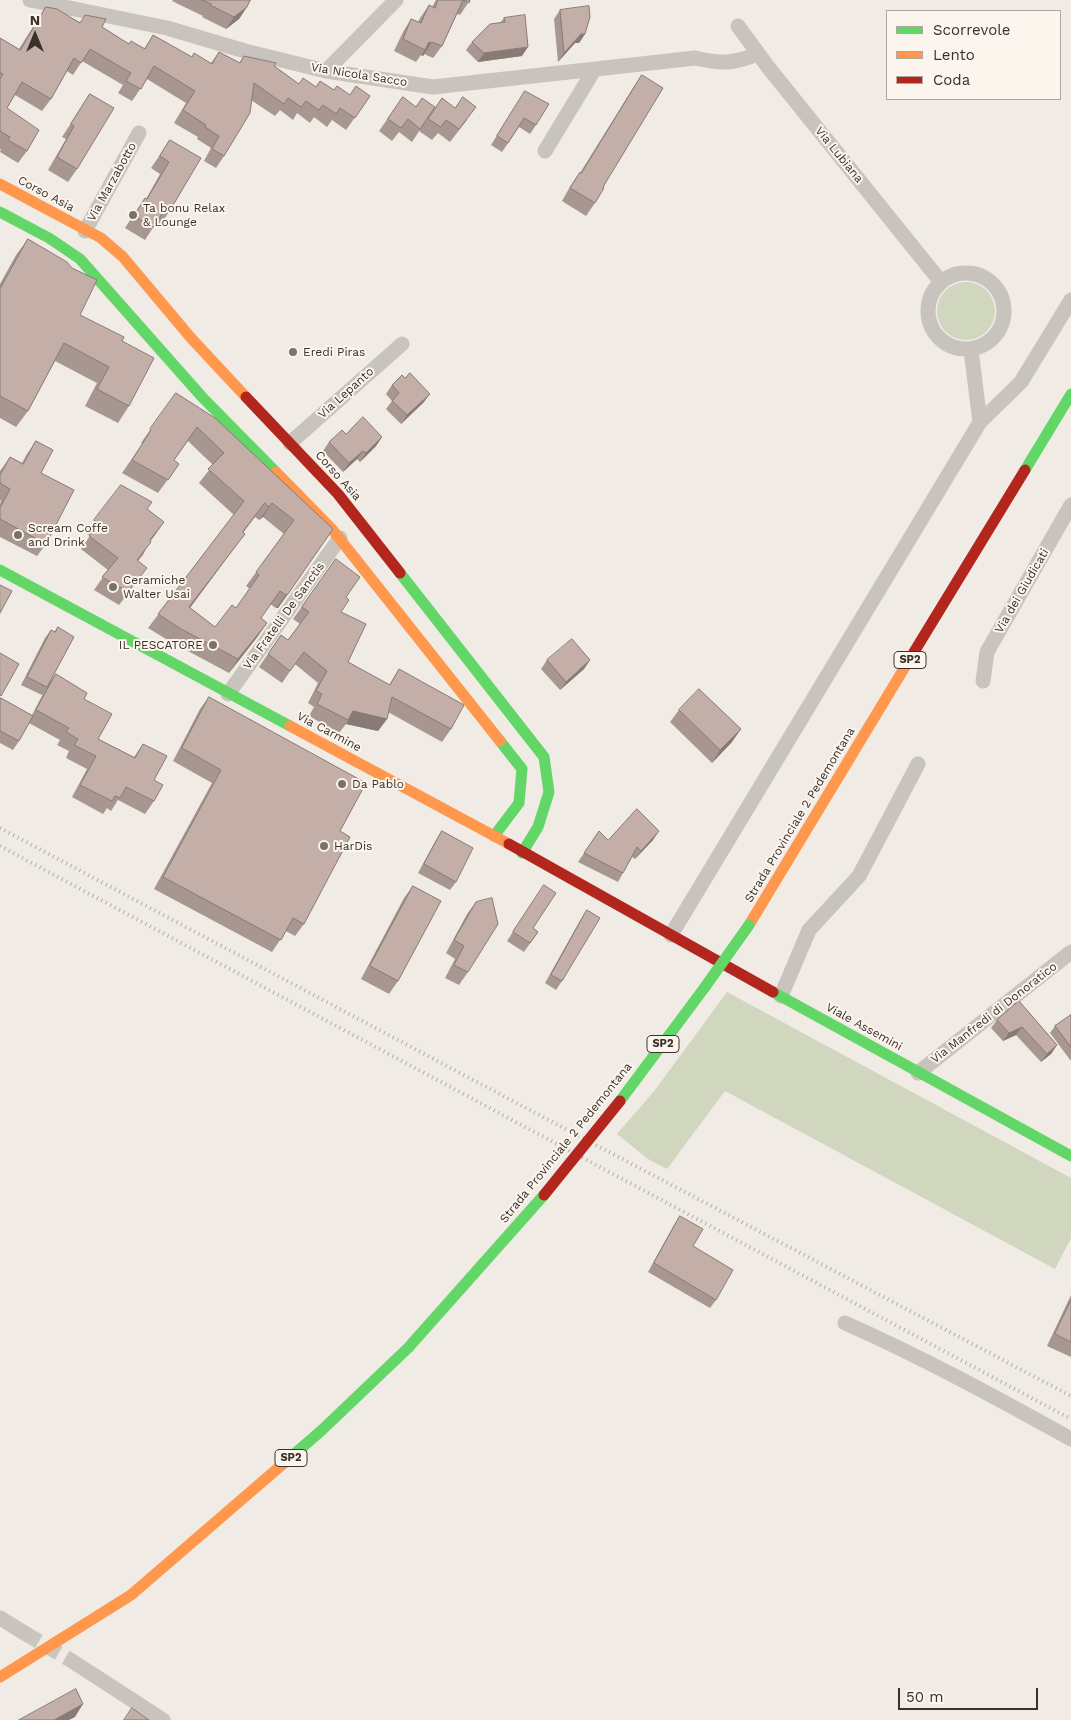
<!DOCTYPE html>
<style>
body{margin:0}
#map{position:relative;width:1071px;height:1720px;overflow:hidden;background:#f0ebe5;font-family:"Work Sans",sans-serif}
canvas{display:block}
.legend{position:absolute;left:886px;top:10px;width:175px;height:90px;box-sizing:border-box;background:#fbf5ee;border:1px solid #aea6a0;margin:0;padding:6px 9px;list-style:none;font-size:15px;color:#3b302b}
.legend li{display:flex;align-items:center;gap:10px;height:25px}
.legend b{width:25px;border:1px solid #aea6a0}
.north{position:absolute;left:10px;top:10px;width:50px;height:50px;-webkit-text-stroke:4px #fbf5ee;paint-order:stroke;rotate:0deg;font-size:14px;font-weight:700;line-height:20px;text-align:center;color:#3b302b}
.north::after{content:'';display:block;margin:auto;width:18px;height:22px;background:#3b302b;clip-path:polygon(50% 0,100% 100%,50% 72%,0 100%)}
.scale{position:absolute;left:898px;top:1688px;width:140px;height:22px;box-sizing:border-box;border:2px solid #3b302b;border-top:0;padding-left:6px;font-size:15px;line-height:18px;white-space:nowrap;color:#3b302b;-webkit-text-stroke:4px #fbf5ee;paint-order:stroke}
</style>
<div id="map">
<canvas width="1071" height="1720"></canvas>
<ul class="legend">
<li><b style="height:6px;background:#63d668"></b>Scorrevole</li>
<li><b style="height:6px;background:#ff974d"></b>Lento</li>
<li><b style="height:6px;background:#b3261e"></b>Coda</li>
</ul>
<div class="north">N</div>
<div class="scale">50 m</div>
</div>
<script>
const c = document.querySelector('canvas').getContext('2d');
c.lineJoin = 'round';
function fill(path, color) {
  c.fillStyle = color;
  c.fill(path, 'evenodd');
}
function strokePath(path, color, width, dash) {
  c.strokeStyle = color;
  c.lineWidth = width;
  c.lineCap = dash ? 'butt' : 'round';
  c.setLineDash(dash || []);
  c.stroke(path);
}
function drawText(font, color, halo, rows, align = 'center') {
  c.font = font + ' "Work Sans",sans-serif';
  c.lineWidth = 4;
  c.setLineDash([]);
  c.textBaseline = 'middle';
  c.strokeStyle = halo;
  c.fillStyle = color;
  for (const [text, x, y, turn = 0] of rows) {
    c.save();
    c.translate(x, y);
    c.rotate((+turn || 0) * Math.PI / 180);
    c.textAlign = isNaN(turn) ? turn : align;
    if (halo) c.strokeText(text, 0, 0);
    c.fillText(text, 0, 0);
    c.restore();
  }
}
const green = new Path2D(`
 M937 311a29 29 0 1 1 58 0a29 29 0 1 1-58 0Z
 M727,992L1071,1178V1238L1055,1269L725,1091L667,1169L648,1159L617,1134L655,1090Z`);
const streetTunnel = new Path2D(`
 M26,1634L72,1661`);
const street = new Path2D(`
 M30,0L167,28L245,51L326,71L433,87L695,58C722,64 732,64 758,54
 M738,26L768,67L941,282
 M326,71L396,0
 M545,151L594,70
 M85,231L139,133
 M928 311a38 38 0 1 1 76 0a38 38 0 1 1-76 0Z
 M980,422L1021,382L1071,300
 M290,443L402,344
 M983,681L987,652L1071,505
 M228,694L340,538
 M671,935L980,422L971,350
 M781,996L809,930L859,876L918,764
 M918,1073L1071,952
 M845,1323C922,1357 997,1398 1071,1439
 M0,1618L26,1634
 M72,1661L163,1720`);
const fast = new Path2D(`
 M0,212L49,238L80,259L203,398L276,472
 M1025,470L1071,394
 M0,570L290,726
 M400,573L544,757L549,792L538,827L522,853
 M494,836L519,803L522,769L500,741
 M773,992L1071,1156
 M620,1101L705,987
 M284,1463L322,1430L408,1348L544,1195`);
const slow = new Path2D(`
 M0,184L101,238L123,257L191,338L246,397
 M276,472L331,528L500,741
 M290,726L509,844
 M749,925L914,652
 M0,1677L131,1595L284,1463`);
const jam = new Path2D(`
 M246,397L338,494L400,573
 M914,652L1025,470
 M509,844L773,992`);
const rail = new Path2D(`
 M0,828L507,1098L1071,1396
 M0,846L1071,1419`);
const fastBridge = new Path2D(`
 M705,987L749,925`);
const jamBridge = new Path2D(`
 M544,1195L620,1101`);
const wall = new Path2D(`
 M173,0H251L239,19L226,29L202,17L203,16L172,1Z
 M436,0H470L460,15L457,14L442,46L433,58L424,54L423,56L421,55L416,62L394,51L403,32L411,19L418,22L420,18L429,5L432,7Z
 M46,7L80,22L102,27L129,44L144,49L153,35L191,57L211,63L219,52L239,63L244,56L274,66L299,84L334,90L350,95L370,96L346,130L332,120L327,127L314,117L310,123L297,113L293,120L280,110L275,116L251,100L224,156L216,168L204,161L211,148L197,139L198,137L174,123L186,103L147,79L132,101L118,93L123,85L82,61L73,75L67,71L51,99L42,111L15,95L7,108L27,151L18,163L0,152L1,149H0V38L19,49L38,19Z
 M560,10L585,34L579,43H575L558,62L554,19Z
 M504,18L522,56L478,62L466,50L472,42L501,22Z
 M642,75L603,187L595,203L586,216L562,201L571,185L580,172V173L633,88Z
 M525,91L536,125L530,134L519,127L502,152L491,145Z
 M90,94L77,169L68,182L48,170L66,139L62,137Z
 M403,97L416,107H435L412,142L399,132L392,141L379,131Z
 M442,98L467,120L450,142L438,133L432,140L419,131Z
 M170,140L169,212L160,225L156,223L145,240L125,228L136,211L145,198L146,199L160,174L151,168Z
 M28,239L80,315L122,341L129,406L118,423L85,406L97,383L55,361L28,411L16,427L0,418V284L16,255Z
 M392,385L424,402L401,424L386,409L392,401L386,394Z
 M176,393L333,529L278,608H276L270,604L261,618L258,636L229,673L171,642L148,628L234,515L199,483L213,465L188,441L174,460L179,464L158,493L122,473L142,444L141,443ZM255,517L259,520L263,517L284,534L246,586L250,589L236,608L215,627L190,608L235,547L243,533Z
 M382,437L376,446L360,462L357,459L343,472L323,451L329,442Z
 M36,441L41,473L46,544L37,556L0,537V504L1,501L0,500V471L10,457L22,463L27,454Z
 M147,509L155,535L150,541L143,555L138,561V580L119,605L94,590L108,570L81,549L90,536L85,532L94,520Z
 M336,559L346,597L341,612L348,662L389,685L399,669L451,729L442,742L388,712L387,719L378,731L346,724L339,733L309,716L314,707L308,703L318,683L295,664L282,683L259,667L281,635L288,640L300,624L293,619Z
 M58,627L50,682L56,674L84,699L98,739L134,757L143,744L154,780V801L145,814L118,800L111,811L107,808L103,814L72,797L87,769L66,758L69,751L57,745L60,740L29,723L19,741L13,750L0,743V701L32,715L44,692L42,695L21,685L45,638L51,630L54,632Z
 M547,660H590L584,669L560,690L541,669Z
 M209,697L340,831L304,924L295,936L286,931L272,952L154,889L212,783L173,761L200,709Z
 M679,710L732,742L712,763L670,722Z
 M442,831L456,882L450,890L418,873L436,840Z
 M599,831L608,840H653L635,859L632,857L623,873L618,882L578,862Z
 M413,886L398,981L389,994L361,979L404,898Z
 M538,894L533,928L538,932L524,952L507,941Z
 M476,902L468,972L459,985L445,978L455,959L446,953L467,914Z
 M587,910L562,981L556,990L545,983L581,919Z
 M1019,1001L1057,1045L1051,1054L1041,1062L1016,1035L1003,1041L991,1028L997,1020Z
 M1071,1015V1061L1050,1033L1055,1026Z
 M680,1216L716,1300L710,1308L648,1272L674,1225Z
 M1071,1295V1357L1047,1346Z`);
const shadedWall = new Path2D(`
 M247,7L239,19L226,29L234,17Z
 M581,34H585L579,43H575L558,62L564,53Z
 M429,42L431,43L423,56L421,55L425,50Z
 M528,47L522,56L478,62L484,53Z
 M430,394L424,402L401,424L407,415Z
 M382,437L376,446L360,462L366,453Z
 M363,451L357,459L343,472L349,463Z
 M272,503L263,517L259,520L269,507Z
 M164,522L155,535L141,553L150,540Z
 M245,534L235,547L180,621L189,607Z
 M288,594L278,608H276L286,595Z
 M267,623L258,636L229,673L238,659Z
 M590,660L584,669L560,690L566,682Z
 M353,711L387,719L378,731L346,724Z
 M741,729L732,742L712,763L720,750Z
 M659,831L653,840L635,859L641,851Z
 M1022,1027L1016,1035L1003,1041L1009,1033Z
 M1057,1045L1051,1054L1041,1062L1047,1054Z
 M83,1704L75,1717L69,1720H54Z`);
const building = new Path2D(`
 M202,0H250L247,7L234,17L210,5L211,4Z
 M438,0H470L469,3L463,0L442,46L432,42L431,43L429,42L425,50L403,39L411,19L421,23L429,5L435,8Z
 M589,6L590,17L585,34H581L564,53L560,10Z
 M46,7L57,9L80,23L85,15L106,19L102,27L129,44L131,41L145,49L153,35L192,57L194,53L212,64L219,52L240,63L244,56L276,63L274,66L299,84L303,78L316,87L320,81L334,90L337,86L350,95L356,86L370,96L355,118L340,108L336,114L323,105L319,110L306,101L301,107L288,98L284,104L254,83L250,113L224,156L212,149L219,136L205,127L206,125L183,110L195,91L154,66L141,89L126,81L131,73L90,49L81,63L74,58L51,99L22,82L7,108L39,130L27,151L8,140L10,137L0,131V79L3,74L0,73V38L20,50Z
 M525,15L528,47L484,53L472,42L490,24L505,22L504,18Z
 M642,75L663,88L603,187L604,188L595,203L570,188L580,172L581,173Z
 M525,91L549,104L536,125L524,118L508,143L497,136Z
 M90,94L114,108L77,169L57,157L74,126L71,124Z
 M403,97L416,107L422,98L435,107L420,129L408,119L401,128L388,119Z
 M463,97L476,107L459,129L446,120L441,127L428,119L442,98L455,108Z
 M170,140L201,158L169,212L164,210L154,227L134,216L145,198L147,199L169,162L160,156Z
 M28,239L67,262L72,268L97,280L80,315L124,337L122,341L154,358L129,406L97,389L109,367L64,343L28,411L0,396V289Z
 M410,373L430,394L407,415L392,401L399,393L392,385L402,375L405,378Z
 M176,393L215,418L333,529L288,594L286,595L280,591L261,618L267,623L238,659L181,629L158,614L244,501L208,469L224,453L197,427L174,460L179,464L168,480L132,460L151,430L150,429ZM265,503L269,507L272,503L294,520L256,572L259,575L236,608L232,605L215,627L189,607L245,534L243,532Z
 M363,417L382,437L366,453L363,451L349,463L329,442L342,430L346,434Z
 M36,441L53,450L41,473L74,490L46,544L0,519V508L10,489L0,483V475L10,457L23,464Z
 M121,485L152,502L147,509L164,522L150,540L151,542L137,560L147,568L128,592L102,577L118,558L89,536L99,524L94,520Z
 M336,559L360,577L346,597L349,600L341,612L366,624L348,662L390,685L399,669L464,705L451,729L392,697L387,719L353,711L348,720L317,704L322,694L316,691L327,671L304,652L290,671L268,654L281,635L288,640L309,612L302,607Z
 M0,585L12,591L0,613Z
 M58,627L74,637L47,687L27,677L51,630L55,632Z
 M572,639L590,660L566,682L547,660Z
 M0,653L19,664L1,696L0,695Z
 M56,674L87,693L84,699L112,714L98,739L135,758L143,744L167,756L154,780L163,785L154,801L126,787L120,798L115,796L112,801L80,785L96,756L74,745L78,739L66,732L69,728L36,710Z
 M699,689L741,729L720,750L679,710Z
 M209,697L366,783L340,831L350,837L304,924L293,918L281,940L163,877L221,770L182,748Z
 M1,698L33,716L19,741L0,731V701Z
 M637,809L659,831L641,851L637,847L623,873L584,853L599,831L608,840Z
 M442,831L473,848L456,882L424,864Z
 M544,885L556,893L533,928L538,932L530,943L513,932Z
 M413,886L441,901L398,981L370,966Z
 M492,898L498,924L468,972L454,965L464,946L454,940L476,902Z
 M587,910L600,918L562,981L551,975Z
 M1019,1001L1057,1045L1047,1054L1022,1027L1009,1033L997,1020Z
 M1071,1015V1047L1055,1026Z
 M680,1216L703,1229L693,1246L733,1270L716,1300L654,1263Z
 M1071,1300V1342L1055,1334Z
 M76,1689L83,1704L54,1720H19Z
 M132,1708L149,1720H124Z`);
const markers = [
 [133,215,5,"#7a716c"],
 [293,352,5,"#7a716c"],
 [18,535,5,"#7a716c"],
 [113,587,5,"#7a716c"],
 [213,645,5,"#7a716c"],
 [342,784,5,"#7a716c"],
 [324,846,5,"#7a716c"]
];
const shields = [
 [910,660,32],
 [663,1044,32],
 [291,1458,32]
];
const shieldNames = [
 ["SP2",910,660],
 ["SP2",663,1044],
 ["SP2",291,1458]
];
const streetNames = [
 ["Via Nicola Sacco",359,75,9],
 ["Via Lubiana",839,155,51],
 ["Via Marzabotto",112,182,-61],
 ["Corso Asia",46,194,28],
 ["Via Lepanto",346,393,-42],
 ["Corso Asia",338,476,48],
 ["Via dei Giudicati",1022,591,-60],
 ["Via Fratelli De Sanctis",284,616,-54],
 ["Via Carmine",329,732,28],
 ["Strada Provinciale 2 Pedemontana",800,815,-59],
 ["Via Manfredi di Donoratico",994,1013,-38],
 ["Viale Assemini",864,1027,29],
 ["Strada Provinciale 2 Pedemontana",566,1143,-51]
];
const poiNames = [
 ["Ta bonu Relax",143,208],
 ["& Lounge",143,222],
 ["Eredi Piras",303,352],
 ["Scream Coffe",28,528],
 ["and Drink",28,542],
 ["Ceramiche",123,580],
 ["Walter Usai",123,594],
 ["IL PESCATORE",203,645,"right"],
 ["Da Pablo",352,784],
 ["HarDis",334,846]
];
fill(green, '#d1d6bf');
strokePath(streetTunnel, '#ccc6c0', 15, [15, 8]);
strokePath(street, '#c9c3be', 15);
strokePath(fast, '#63d668', 11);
strokePath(slow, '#ff974d', 11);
strokePath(jam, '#b3261e', 11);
strokePath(rail, '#b1aca8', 4, [1, 4]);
strokePath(fastBridge, '#63d668', 11);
strokePath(jamBridge, '#b3261e', 11);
fill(wall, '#a89690');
fill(shadedWall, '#887a75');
fill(building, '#c3afa7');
strokePath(building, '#887a75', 1);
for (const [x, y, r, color] of markers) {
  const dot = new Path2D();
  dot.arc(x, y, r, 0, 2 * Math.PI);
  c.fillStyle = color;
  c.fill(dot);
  strokePath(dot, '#fbf5ee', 2);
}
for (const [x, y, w] of shields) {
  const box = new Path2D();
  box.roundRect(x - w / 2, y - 8.5, w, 17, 4);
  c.fillStyle = '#fbf5ee';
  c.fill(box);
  strokePath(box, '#3b302b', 1);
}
drawText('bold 11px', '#3b302b', null, shieldNames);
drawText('12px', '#3b302b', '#fbf5ee', streetNames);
drawText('12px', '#3b302b', '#fbf5ee', poiNames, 'left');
</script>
